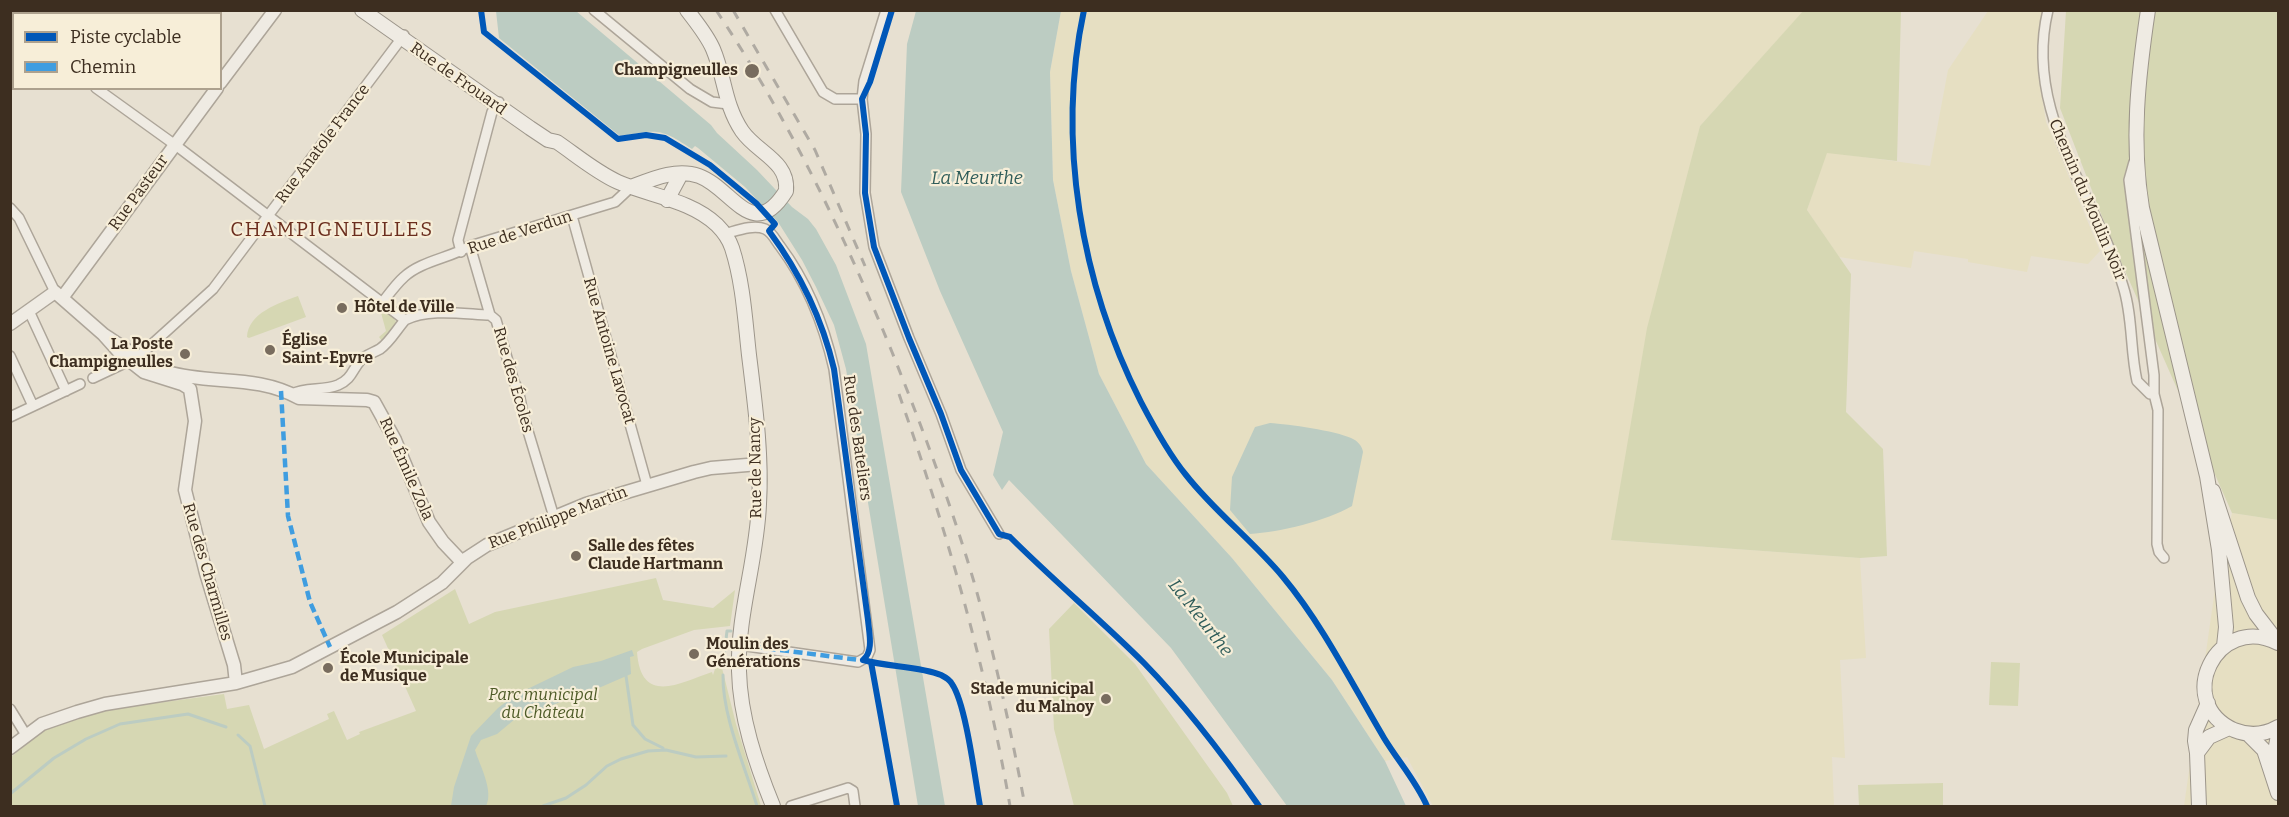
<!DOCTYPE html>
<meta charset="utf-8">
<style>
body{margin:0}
#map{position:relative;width:2289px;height:817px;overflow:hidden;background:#e7e0d1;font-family:Bitter,serif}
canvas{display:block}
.frame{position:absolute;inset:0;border:12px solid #3d2e20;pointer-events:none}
.legend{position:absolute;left:12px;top:12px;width:210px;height:78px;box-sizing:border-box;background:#f7eed8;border:2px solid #ada18e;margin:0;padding:8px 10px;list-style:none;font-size:18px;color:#3d2e20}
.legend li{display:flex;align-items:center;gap:12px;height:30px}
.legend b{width:30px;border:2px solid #ada18e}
</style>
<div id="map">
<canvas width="2289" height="817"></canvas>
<div class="frame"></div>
<ul class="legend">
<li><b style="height:8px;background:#0057b8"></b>Piste cyclable</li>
<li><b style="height:8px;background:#3f9de0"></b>Chemin</li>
</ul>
</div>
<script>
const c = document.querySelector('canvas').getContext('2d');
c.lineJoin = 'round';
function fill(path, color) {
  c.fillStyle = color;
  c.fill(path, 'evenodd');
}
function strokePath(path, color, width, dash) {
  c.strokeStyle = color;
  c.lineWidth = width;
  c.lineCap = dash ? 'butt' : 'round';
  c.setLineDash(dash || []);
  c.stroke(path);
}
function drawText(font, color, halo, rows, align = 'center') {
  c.font = font + ' Bitter,serif';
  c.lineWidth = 4.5;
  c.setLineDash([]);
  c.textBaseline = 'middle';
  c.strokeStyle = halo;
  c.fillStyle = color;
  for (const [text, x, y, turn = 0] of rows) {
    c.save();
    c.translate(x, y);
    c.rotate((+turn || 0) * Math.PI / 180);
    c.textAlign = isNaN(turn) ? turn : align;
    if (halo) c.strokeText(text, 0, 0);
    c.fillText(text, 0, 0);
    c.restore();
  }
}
const farmland = new Path2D(`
 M1061,11H1804L1700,126L1611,540L1860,558L1866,658L1840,660L1845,758L1832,757L1834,806H1433L1407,757L1385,761L1332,680L1232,558L1146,464L1099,374L1071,271L1053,180L1050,72Z
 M1988,11H2043L2041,22L2038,71L2046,122L2100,251L2088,264L2031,256L2027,272L1968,262V259L1914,251L1911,268L1839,257L1807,210L1826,152L1930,166L1948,70Z
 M2232,513L2278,520V806H2184L2214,596Z`);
const green = new Path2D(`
 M1804,10L1901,11L1897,161L1827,153L1807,210L1851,274L1846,412L1883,449L1887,556L1860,558L1611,540L1647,328L1700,126Z
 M2066,11H2278V520L2232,513L2110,237L2060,108Z
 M298,296L306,317L249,338L247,337C248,313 279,303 298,296Z
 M376,303L391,315L397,323L384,341H382L379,337L386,331L380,309L373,314V304Z
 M656,578L663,600L713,608L735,590L730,626L694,630L642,649L637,652C641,706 680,683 712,672L713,675L717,663L721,664L736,724L761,806H11L10,758L42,731L105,710L224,694L227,709L249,705L264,749L329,719L327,714L334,711L347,740L360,734L359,732L416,711L382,635L455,589L469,624L495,612Z
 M1074,603L1135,664L1227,793L1233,806H1074L1054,729L1049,629Z
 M1991,662L2020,663L2018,706L1989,705Z
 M1943,783V806H1859L1858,785Z`);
const water = new Path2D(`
 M496,11H576L711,125L717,133L757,170L792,207L808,219L816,229L836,265L866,344L945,806H918L846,369L834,325L816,287L802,260L778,222L745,187L698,148L695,146L692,149C659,127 658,130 620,136L499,38Z
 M916,11H1061L1050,72L1053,180L1071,271L1099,374L1146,464L1232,558L1332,680L1385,761L1406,806H1287L1171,648L1009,480L1002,490L993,475L1003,432L940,291L901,192L907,44Z
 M1270,423C1288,424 1336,431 1351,438C1358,441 1362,446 1363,452L1352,506C1326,521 1280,532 1250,534L1230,510L1232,477L1255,427Z
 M632,650L634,656L630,657L631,674L601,687L515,719L497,734L481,740L475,750C480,766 494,791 486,806H451L454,787L471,736L498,708L515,695L573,667L601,661Z`);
const stream = new Path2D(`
 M724,656L727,631H731
 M723,675C722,715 745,767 757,806
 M626,676L633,725L645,739L663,748
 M238,735L250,746L265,806
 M10,794L54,758L86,739L120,724L188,714L226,727
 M543,806L566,798L586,785L607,766L621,759L648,751L666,750L696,757L726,756`);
const minor = new Path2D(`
 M594,10L690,89L712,102L728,104
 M775,10L823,92L835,99H862
 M886,10L864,81L862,99L866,134L865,193L874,247L909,338L941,414L961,470L999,534
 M2048,10C2023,113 2095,193 2123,286C2133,317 2130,350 2137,381L2150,394H2154L2158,410L2157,544L2159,552L2164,558
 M81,14L85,10
 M10,75L14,72
 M96,88L178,147L405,320
 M2134,162L2129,180L2154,375V394
 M10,208L19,218L55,292
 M572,216L647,485
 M724,234C736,231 753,224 765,229C772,232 776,241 780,246C807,282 824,325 834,369L870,650L867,657L858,662L740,645
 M470,246L490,315L496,320L514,382L518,389L524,418L554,517
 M461,252L458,240L492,112L499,102
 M382,303C389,294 396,284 404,277C421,261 450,258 470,246L615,202L631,187
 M29,311L66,391
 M10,356L33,406
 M139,356L213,289L404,35
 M93,378L129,361
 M292,394C306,387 323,391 338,385C352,379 352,370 360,361C365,355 373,353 380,349C390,342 397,329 405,320C429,308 463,314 490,315
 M10,417L80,384
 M10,709L26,735
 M791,806L848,788L853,791L855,806`);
const tertiary = new Path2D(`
 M220,83L275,10
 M62,298L217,88
 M10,324L55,292L103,334L120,353L144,372L182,384L190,389
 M103,334C122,346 147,366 167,372C211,385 256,374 299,398L367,400L374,402L395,440L429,522L443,542L462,562
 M190,389L195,421L185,490L206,573L234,665L236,683
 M10,748L42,724L77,712L105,704L236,683L292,667L397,612L442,583L467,558L487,545L586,504L694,472L711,468L759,464`);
const secondary = new Path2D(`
 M362,10L530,128L548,140L557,142C576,155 596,172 618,182C650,196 691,200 717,225C723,231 729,239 732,248C743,282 745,319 749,355C755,404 762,455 759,504C757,560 737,615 739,671C740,717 756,764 773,806
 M2148,10C2138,77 2131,141 2142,208L2207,476L2219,550L2226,627L2224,646
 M631,187C652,179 676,168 699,176C732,188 753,244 786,191C789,161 757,153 742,131C724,104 725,77 713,49C707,35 696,22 687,10
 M667,200L681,174
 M2213,491L2248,598L2256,614L2276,640
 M2278,643C2216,612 2173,703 2234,730C2249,736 2264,735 2278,727
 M2248,734L2264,750L2278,793
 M2278,735L2276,746L2278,760
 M2197,753L2209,737L2229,728
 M2199,806L2197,753L2195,741L2196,730L2208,703`);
const rail = new Path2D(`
 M716,10C788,118 843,232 892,352C922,427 951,504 974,582C995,656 1011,731 1025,806
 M733,10L815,150L865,266
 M899,394C946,529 986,666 1010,806`);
const quiet = new Path2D(`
 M281,391L288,516L310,602L330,647
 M740,645L868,661`);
const cycleway = new Path2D(`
 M481,10L484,32L618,139L646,135L665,138L710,165L756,203L775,224L769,231C800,273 822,318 834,369L868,620C869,633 874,651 863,660C887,667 920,666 941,675C945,677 950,680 952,684C966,704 975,779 980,806
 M892,10L870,82L862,99L866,134L865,193L874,247L909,338L941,414L961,470L999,534L1010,537C1054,581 1101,620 1144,663C1187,707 1224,756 1259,806
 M1084,10C1056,141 1081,284 1141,402C1154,427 1168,453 1186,475C1215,512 1253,541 1283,577C1323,625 1352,684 1384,738C1398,761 1416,781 1427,806
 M871,662L897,806`);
const markers = [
 [752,71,8,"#786c5e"],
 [342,308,6,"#786c5e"],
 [270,350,6,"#786c5e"],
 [185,354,6,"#786c5e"],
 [576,556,6,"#786c5e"],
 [694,654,6,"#786c5e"],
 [328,668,6,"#786c5e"],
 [1106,699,6,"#786c5e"]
];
const poiNames = [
 ["Champigneulles",738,71,"right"],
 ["Hôtel de Ville",354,308],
 ["Église",282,341],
 ["Saint-Epvre",282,359],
 ["La Poste",173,345,"right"],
 ["Champigneulles",173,363,"right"],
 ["Salle des fêtes",588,547],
 ["Claude Hartmann",588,565],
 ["Moulin des",706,645],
 ["Générations",706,663],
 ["École Municipale",340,659],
 ["de Musique",340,677],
 ["Stade municipal",1094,690,"right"],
 ["du Malnoy",1094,708,"right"]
];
const streetNames = [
 ["Rue de Frouard",458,79,35],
 ["Rue Anatole France",323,144,-53],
 ["Rue Pasteur",139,193,-54],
 ["Chemin du Moulin Noir",2087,200,67],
 ["Rue de Verdun",520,233,-18],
 ["Rue Antoine Lavocat",609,351,74],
 ["Rue des Écoles",513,380,74],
 ["Rue des Bateliers",857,438,82],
 ["Rue de Nancy",756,468,-91],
 ["Rue Émile Zola",406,469,66],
 ["Rue Philippe Martin",558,518,-21],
 ["Rue des Charmilles",207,572,74]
];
const parkNames = [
 ["Parc municipal",543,696],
 ["du Château",543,714]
];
const waterNames = [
 ["La Meurthe",977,179],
 ["La Meurthe",1200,618,52]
];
const quarterNames = [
 ["CHAMPIGNEULLES",332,230]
];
fill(farmland, '#e6dfc2');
fill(green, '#d6d7b3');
fill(water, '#bcccc2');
strokePath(stream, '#bcccc2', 3);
strokePath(minor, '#ada599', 12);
strokePath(tertiary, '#ada599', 15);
strokePath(secondary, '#9c958a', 16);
strokePath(minor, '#efebe3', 9);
strokePath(tertiary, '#efebe3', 12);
strokePath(secondary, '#efebe3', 14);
strokePath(rail, '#afaaa2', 3, [10, 10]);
strokePath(quiet, '#3f9de0', 4.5, [9, 4.5]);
strokePath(cycleway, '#0057b8', 6);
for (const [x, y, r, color] of markers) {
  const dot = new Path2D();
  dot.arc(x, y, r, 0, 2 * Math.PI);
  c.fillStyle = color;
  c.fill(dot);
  strokePath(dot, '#f7eed8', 2);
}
drawText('bold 16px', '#3d2e20', '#f7eed8', poiNames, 'left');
drawText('16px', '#3d2e20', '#f7eed8', streetNames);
drawText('italic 16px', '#4d5a26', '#f7eed8', parkNames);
drawText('italic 18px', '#2f5d5a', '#f7eed8', waterNames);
c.letterSpacing = '1.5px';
drawText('20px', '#6b2e1e', '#f7eed8', quarterNames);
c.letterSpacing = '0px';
</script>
